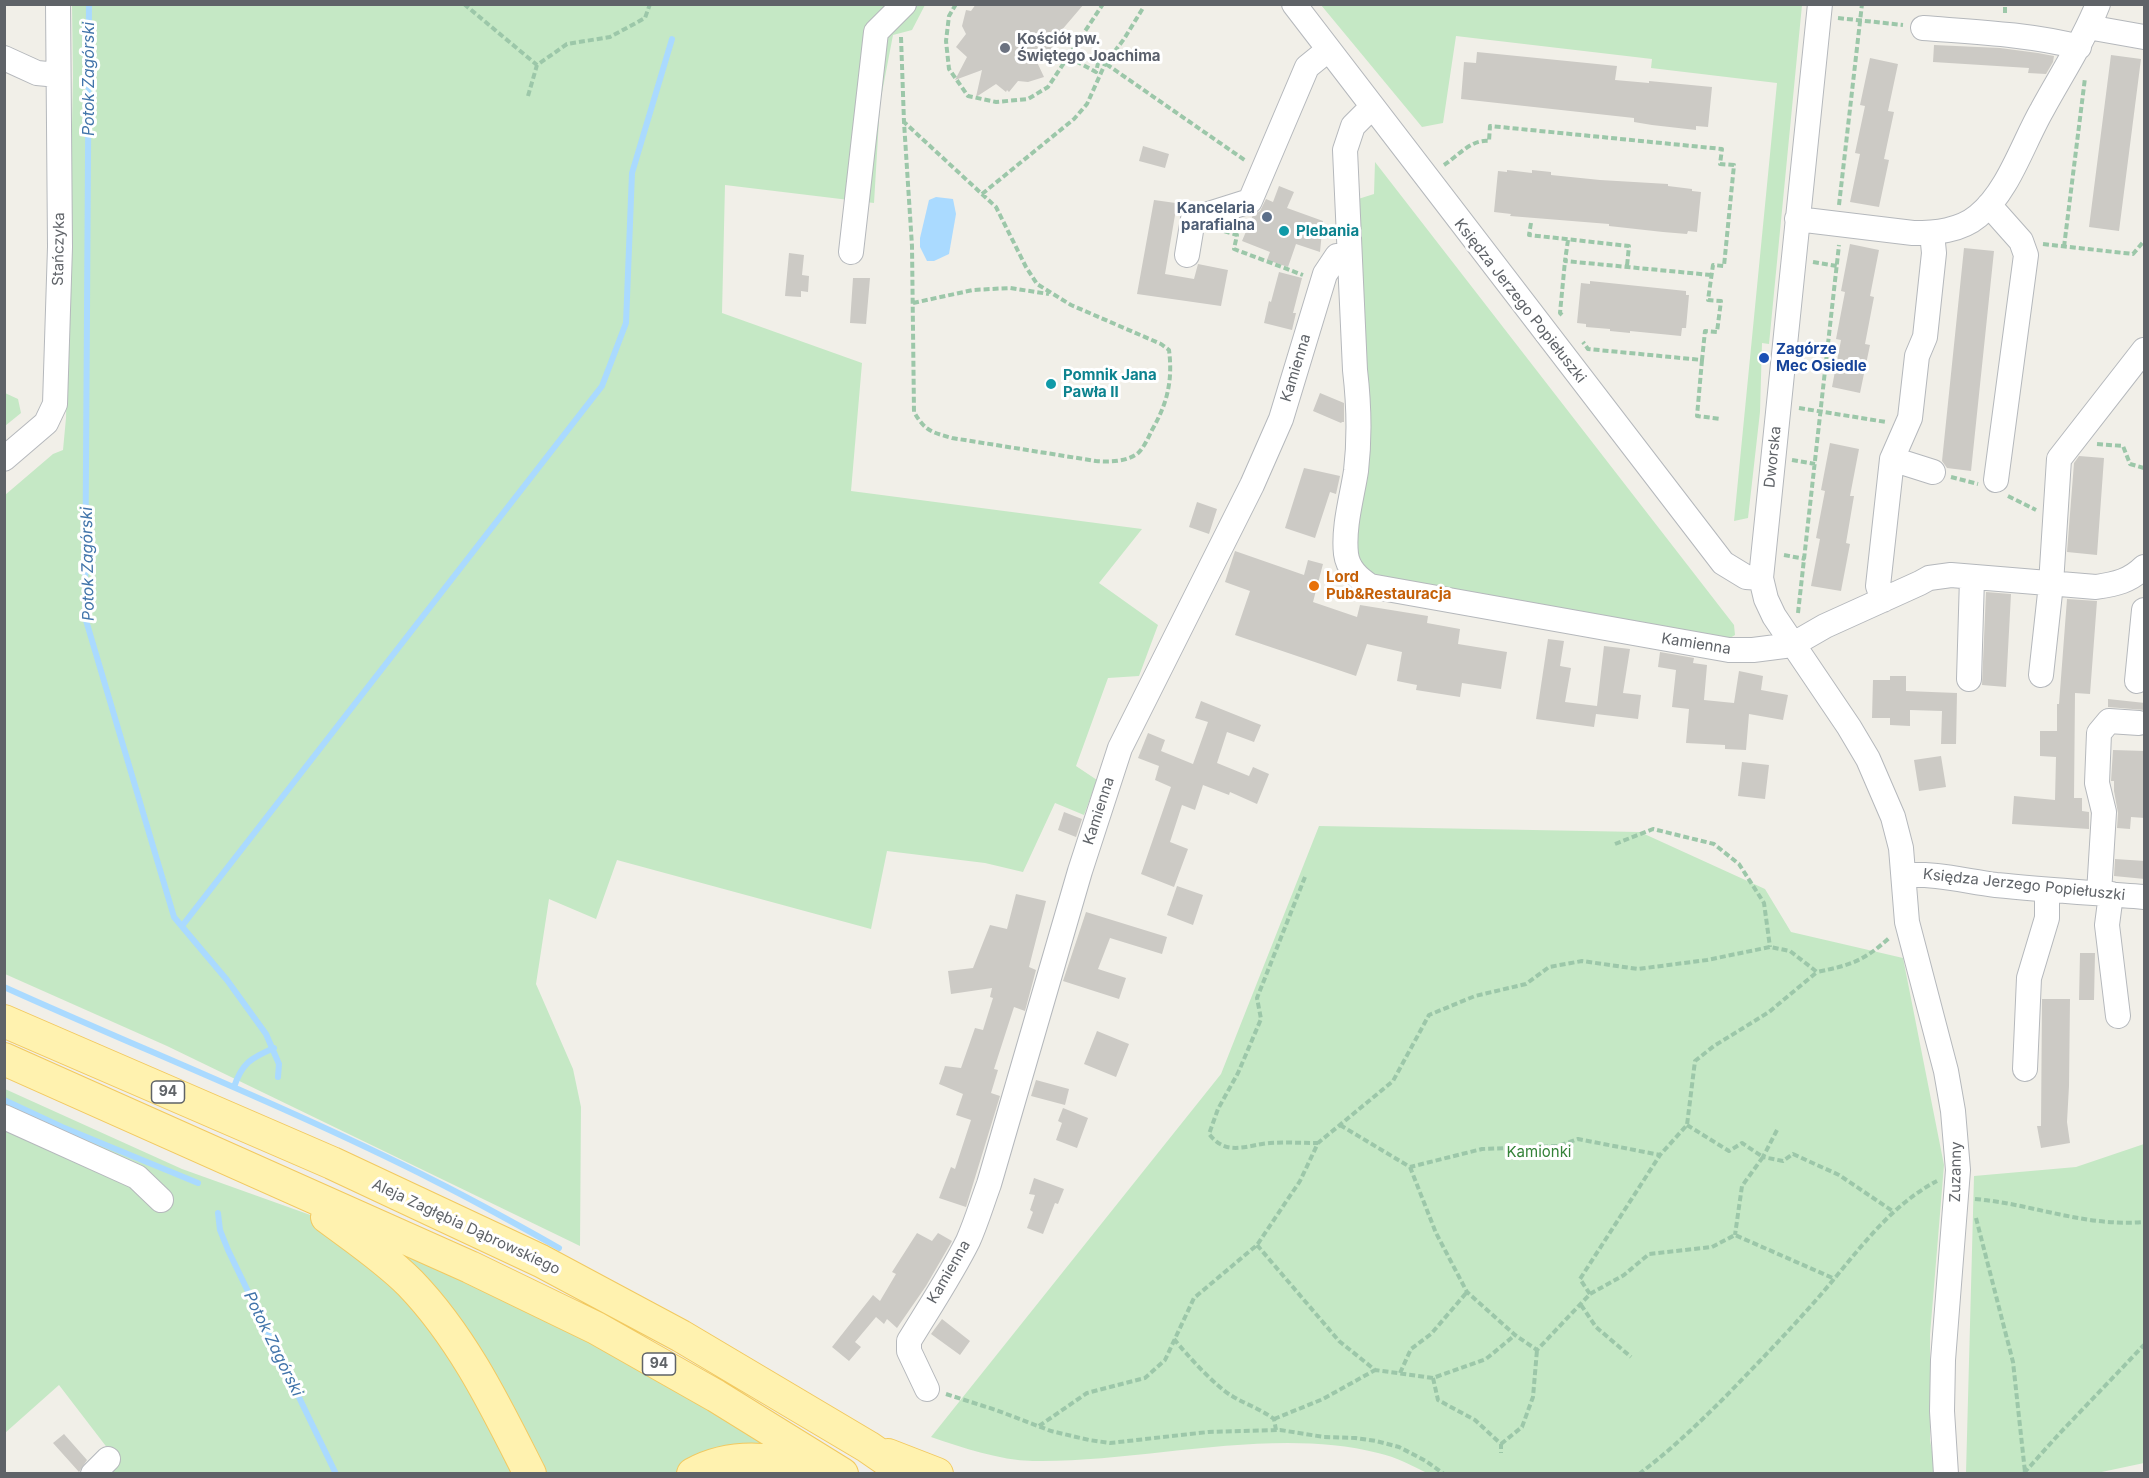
<!DOCTYPE html>
<meta charset="utf-8">
<style>
body{margin:0}
#map{position:relative;width:2149px;height:1478px;overflow:hidden;background:#f1efe8;font-family:Inter,sans-serif}
canvas{display:block}
.frame{position:absolute;inset:0;border:6px solid #5f6368;pointer-events:none}
</style>
<div id="map">
<canvas width="2149" height="1478"></canvas>
<div class="frame"></div>
</div>
<script>
const c = document.querySelector('canvas').getContext('2d');
c.lineJoin = 'round';
function fill(path, color) {
  c.fillStyle = color;
  c.fill(path, 'evenodd');
}
function strokePath(path, color, width, dash) {
  c.strokeStyle = color;
  c.lineWidth = width;
  c.lineCap = dash ? 'butt' : 'round';
  c.setLineDash(dash || []);
  c.stroke(path);
}
function drawText(font, color, halo, rows, align = 'center') {
  c.font = font + ' Inter,sans-serif';
  c.lineWidth = 6;
  c.setLineDash([]);
  c.textBaseline = 'middle';
  c.strokeStyle = halo;
  c.fillStyle = color;
  for (const [text, x, y, turn = 0] of rows) {
    c.save();
    c.translate(x, y);
    c.rotate((+turn || 0) * Math.PI / 180);
    c.textAlign = isNaN(turn) ? turn : align;
    if (halo) c.strokeText(text, 0, 0);
    c.fillText(text, 0, 0);
    c.restore();
  }
}
const green = new Path2D(`
 M72,5H925L912,30L893,35L880,103L874,203L725,185L722,313L862,363L851,491L1142,529L1099,583L1158,625L1139,676L1108,678L1076,766L1097,780L1084,815L1055,803L1023,872L985,863L887,851L871,929L617,860L596,919L549,899L536,984L573,1069L581,1107L580,1246L167,1046L5,974V495L53,454L63,450L66,418L73,77Z
 M1321,5H1802L1769,344L1762,343L1760,412L1748,518L1734,521L1777,83L1651,68L1652,59L1456,36L1443,123L1422,127Z
 M1375,162L1734,625L1735,635L1725,641L1384,580C1362,570 1359,563 1356,540L1355,200L1374,194Z
 M5,393L18,399L21,413L5,426Z
 M1319,826L1640,832L1765,889L1791,932L1903,958L1944,1165L1930,1335V1440L1936,1473L1429,1474C1413,1466 1396,1457 1378,1453C1271,1426 1143,1463 1033,1461C998,1460 964,1448 931,1437L1221,1074Z
 M5,1089L182,1169L383,1241L587,1338L759,1435L768,1463L789,1473H101L115,1458L59,1385L5,1433Z
 M2144,1144V1463L2097,1473H1966L1974,1176L2076,1167Z`);
const water = new Path2D(`
 M936,197L953,199L956,214L949,254L934,261H927L920,247V238L929,200Z`);
const stream = new Path2D(`
 M89,4L85,617L174,917L227,980L266,1034L279,1064L278,1077
 M182,926L602,386L626,323L632,173L672,39
 M4,987C148,1052 295,1110 435,1181C477,1202 518,1225 559,1248
 M234,1087C242,1063 251,1058 274,1048
 M4,1100L62,1127L198,1183
 M218,1213L220,1230L228,1250L336,1474`);
const building = new Path2D(`
 M976,4H1084L1055,38L1058,49L1055,64L1036,60L1044,77L1028,82L1018,81L1009,92L1007,90L1006,92L996,84L976,97L982,70L955,80L967,57L956,47L966,34L962,26L966,10L971,11Z
 M1934,45L2000,48L2038,53L2054,56L2053,62L2046,74L2028,73L2029,68L1933,62Z
 M1477,52L1617,66L1615,80L1649,83V81L1712,87L1708,127L1696,126V130L1652,125L1634,122V118L1461,99L1464,62L1476,63Z
 M2111,55L2141,59L2119,231L2089,227Z
 M1870,58L1898,64L1888,111L1894,112L1884,159L1889,160L1879,207L1850,202L1860,154L1855,153L1865,106L1860,105Z
 M1143,146L1169,154L1165,168L1139,161Z
 M1507,170L1532,173V170L1551,172V175L1600,180L1668,184V186L1692,189V191L1701,192L1697,232L1688,231L1687,234L1663,232L1609,226V224L1510,216L1511,214L1494,212L1498,171L1507,172Z
 M1279,186L1294,192L1287,208L1323,221L1320,252L1296,244L1288,267L1267,260L1270,252L1242,241L1253,215L1260,211L1266,199L1273,202Z
 M1154,200L1190,205L1180,213L1175,215L1165,274L1194,279L1198,264L1228,270L1221,306L1137,294Z
 M1850,244L1879,250L1870,296L1874,297L1865,344L1870,345L1860,393L1832,387L1841,340L1836,339L1845,292L1841,291Z
 M1964,248L1994,251L1971,471L1947,468L1942,461Z
 M789,253L804,255L802,275L809,276L808,292L801,291V297L785,296Z
 M1279,272L1302,278L1293,313H1296L1292,330L1264,323L1269,301L1271,302Z
 M853,278H870L866,324L850,323Z
 M1590,281L1686,291V295H1689L1686,328H1682L1681,336L1630,331V333L1610,331V329L1586,327V324L1577,323L1581,283L1590,284Z
 M1320,393L1344,403V422H1342L1341,423L1313,411Z
 M1830,443L1859,449L1850,496H1854L1846,543L1850,544L1841,591L1811,586L1820,539L1816,538L1825,491L1821,490Z
 M2079,456L2104,458L2097,555L2067,552L2074,463Z
 M1304,468L1340,476L1336,494L1330,492L1315,538L1285,528Z
 M1197,502L1217,509L1209,534L1189,527Z
 M1235,551L1304,575L1308,560L1323,564L1313,602L1357,617L1360,605L1428,616L1427,623L1460,629L1458,644L1507,652L1501,689L1462,683L1460,697L1416,690L1417,685L1397,681L1402,652L1367,644L1356,676L1235,635L1250,591L1225,582Z
 M1986,592L2011,594L2006,687L1982,685Z
 M2067,599L2097,601L2090,694L2075,693L2074,798H2082V811L2089,812V829L2012,824L2014,796L2055,800L2056,757L2040,756V731H2057V704H2059Z
 M1548,639L1564,641L1560,666L1571,668L1565,702L1597,706L1604,646L1630,649L1623,693L1641,695L1638,719L1596,714L1594,727L1536,719Z
 M1660,652L1694,658L1693,663L1707,665L1704,700L1734,703L1739,671L1763,676L1761,690L1788,695L1783,720L1749,714L1746,750L1725,749V745L1686,743L1689,709L1672,707L1676,670L1658,667Z
 M1890,676H1906V691L1957,693L1956,744H1941L1942,711L1910,710V726L1890,725V718H1872L1873,680H1890Z
 M2108,699L2145,703V710L2108,707Z
 M1201,701L1261,725L1254,742L1227,732L1217,763L1249,776L1253,767L1269,774L1257,804L1230,792L1229,795L1203,785L1195,810L1182,805L1170,842L1188,849L1174,887L1141,874L1171,787L1155,780L1159,766L1138,758L1148,733L1165,740L1161,751L1193,764L1208,722L1195,718Z
 M2113,750L2145,751V818L2131,817L2130,829L2117,828L2118,813L2114,791V781H2111Z
 M1941,756L1946,787L1919,791L1914,760Z
 M1742,762L1769,765L1765,799L1738,796Z
 M1064,812L1082,819L1076,837L1058,830Z
 M2115,859L2145,861V879L2114,876Z
 M1177,886L1203,895L1193,925L1167,915Z
 M1016,894L1046,901L1029,967L1036,970L1025,1011L1014,1007L994,1069L998,1070L991,1093L1000,1096L966,1207L939,1198L951,1167L955,1169L971,1120L956,1115L963,1094L939,1084L945,1066L961,1068L975,1028L983,1030L993,998L990,997L992,988L951,994L948,971L973,968L990,925L1007,929Z
 M1086,912L1167,937L1162,954L1110,938L1098,969L1126,978L1119,999L1063,981Z
 M2080,953H2095L2094,1000H2079Z
 M2042,999H2070L2069,1086L2067,1122L2070,1143L2041,1148L2037,1126H2041Z
 M1097,1031L1129,1044L1116,1077L1084,1064Z
 M1036,1080L1069,1089L1065,1105L1031,1096Z
 M1063,1108L1088,1118L1077,1148L1056,1140L1062,1123L1058,1121Z
 M1034,1178L1064,1189L1058,1204L1055,1203L1043,1234L1027,1228L1033,1212L1030,1210L1035,1195L1029,1194Z
 M917,1233L932,1241L938,1233L952,1241L926,1286L897,1328L887,1319L884,1324L876,1317L855,1342L861,1347L849,1361L832,1347L873,1295L880,1301L896,1274L892,1272Z
 M942,1319L970,1341L960,1355L931,1334Z
 M64,1434L87,1460L79,1472L53,1443Z`);
const path = new Path2D(`
 M464,4L537,65
 M956,4L949,16L946,41L949,69L968,96L996,102L1028,99L1048,87L1103,4
 M2005,13V4
 M1838,18L1903,25
 M901,37L904,122L912,246L914,412C925,431 931,432 952,438L1096,461C1110,462 1125,462 1137,454C1144,448 1148,438 1152,430C1167,404 1173,381 1169,350L1161,344L1071,305L1037,284L1026,267L996,207L904,122
 M1068,57L1096,72L1099,59L1246,161
 M528,96L537,65L567,44L610,37L645,18L650,4
 M1444,165C1458,156 1471,139 1489,141L1490,126L1722,149L1720,164L1734,165L1724,266L1713,265L1708,300L1721,301L1717,332L1705,331L1702,360L1588,349L1583,342
 M982,194L1074,119L1087,104L1105,64L1124,39L1143,8
 M1839,205L1862,4
 M1531,223L1529,235L1629,246L1627,266
 M1224,231L1237,235L1234,249L1303,275
 M1568,240L1565,261L1711,275
 M2043,244L2133,254L2144,241
 M2064,247L2085,78
 M1813,262L1837,266
 M913,303L973,290L1010,288L1049,294
 M1562,315L1560,313L1565,261
 M1702,360L1697,416L1721,419
 M1799,408L1886,422
 M2097,444L2123,446L2130,464L2144,468
 M1792,460L1815,464
 M1951,477L1978,484
 M2008,496L2036,510
 M1784,555L1805,559
 M1798,613L1839,245
 M1615,844L1653,829L1714,844L1739,864L1764,903L1770,947
 M1305,877L1257,998L1261,1019L1238,1073L1218,1109L1209,1134C1227,1157 1246,1145 1270,1143C1286,1142 1302,1143 1318,1143
 M1340,1125L1410,1167L1482,1149L1558,1146L1578,1139L1660,1155L1687,1125L1695,1061L1714,1046L1769,1012L1817,972
 M1687,1125L1729,1151L1742,1143L1763,1157L1742,1186L1735,1235
 M1777,1130L1763,1157L1783,1161L1793,1154L1839,1175L1894,1212
 M1410,1167L1436,1233L1467,1292L1515,1335L1537,1350L1590,1294L1580,1279L1660,1155
 M1975,1199C2033,1204 2084,1227 2144,1222
 M1976,1218L2013,1362L2025,1472
 M1257,1245L1339,1341L1375,1370L1433,1378L1486,1359L1515,1335
 M1590,1294L1624,1275L1649,1254L1712,1247L1735,1235L1835,1279
 M1581,1305L1596,1327L1631,1357
 M1174,1339C1186,1354 1216,1387 1232,1396C1247,1405 1259,1408 1274,1419L1276,1430
 M1400,1373L1411,1349L1431,1334L1467,1292
 M1433,1378L1438,1400L1475,1420L1501,1444V1453
 M946,1394L996,1410L1051,1431L1089,1440L1110,1443L1208,1432L1280,1430L1324,1437L1355,1438L1376,1441L1399,1447L1426,1461L1444,1474
 M1274,1419L1323,1399L1375,1370
 M1039,1426L1087,1393L1145,1378L1165,1360L1194,1298L1257,1245L1300,1181L1318,1143L1393,1081L1429,1015L1475,996L1526,984L1549,967L1582,961L1638,969L1707,960L1770,947L1790,951L1817,972C1851,965 1864,961 1889,938
 M1501,1444L1522,1427L1533,1397L1537,1350
 M2024,1473L2059,1434L2144,1345
 M1639,1474C1671,1450 1699,1423 1727,1395C1758,1363 1788,1332 1817,1299C1854,1257 1887,1207 1937,1181`);
const minor = new Path2D(`
 M1294,4L1723,563L1746,577L1761,578
 M1820,4L1761,578L1766,599L1774,616L1849,727L1868,759L1893,817L1901,848L1907,922L1946,1071L1953,1111L1958,1170L1943,1360L1942,1411L1946,1474
 M2089,24L2099,29L2144,37
 M1923,28C1974,32 2028,34 2079,47
 M4,58L37,73L58,75
 M1372,107L1353,126L1345,150L1355,370C1359,404 1360,437 1356,471C1352,497 1343,527 1346,554C1348,569 1358,578 1370,586L1729,650H1753L1792,645L1825,626L1920,583L1929,578L1951,575L2096,587C2116,584 2130,581 2144,567
 M1989,205L2021,241L2026,255L1996,480
 M1797,219L1913,233C1935,233 1960,231 1978,216C2008,192 2023,143 2042,110C2061,75 2083,42 2098,4
 M851,252L876,32L904,4
 M1187,255L1193,219L1250,201L1307,67L1328,50
 M4,459L46,423L55,404L60,247L58,4
 M1892,459L1933,472
 M1883,600L1878,586L1892,459L1910,418L1917,356L1925,337L1934,253L1932,233
 M2041,675L2051,584L2059,459L2144,350
 M1969,679L1972,578
 M2137,681L2144,610
 M1904,875C1935,873 1965,881 1996,885C2046,890 2095,893 2144,897
 M2099,893L2104,812L2097,783L2099,733L2109,721L2139,723
 M2111,894L2107,925L2118,1016
 M2025,1069L2029,978L2047,918V890
 M4,1117L137,1177L161,1200
 M927,1389L909,1351V1341C929,1308 951,1275 968,1241C976,1223 982,1203 989,1184L1080,871L1120,748L1252,485L1281,419L1325,274L1337,256L1349,255
 M93,1474L108,1459`);
const major = new Path2D(`
 M4,1021L332,1163L541,1261L681,1336L868,1447L907,1474
 M4,1059L470,1267L596,1328L716,1396L842,1474
 M327,1217C355,1238 385,1258 410,1283C463,1338 496,1407 530,1474
 M888,1455L937,1474
 M693,1474C735,1451 777,1460 820,1470`);
const markers = [
 [1005,48,6,"#6b7280"],
 [1267,217,6,"#5c6f8a"],
 [1284,231,6,"#0f9aa8"],
 [1764,358,6,"#1a4fb4"],
 [1051,384,6,"#0f9aa8"],
 [1314,586,6,"#e8710a"]
];
const shields = [
 [168,1092,33],
 [659,1364,33]
];
const shieldNames = [
 ["94",168,1092],
 ["94",659,1364]
];
const worshipNames = [
 ["Kościół pw.",1017,39],
 ["Świętego Joachima",1017,56]
];
const serviceNames = [
 ["Kancelaria",1255,208],
 ["parafialna",1255,225]
];
const cultureNames = [
 ["Plebania",1296,231],
 ["Pomnik Jana",1063,375],
 ["Pawła II",1063,392]
];
const streetNames = [
 ["Stańczyka",59,249,-89],
 ["Księdza Jerzego Popiełuszki",1520,301,52],
 ["Kamienna",1296,368,-73],
 ["Dworska",1773,457,-84],
 ["Kamienna",1696,644,9],
 ["Kamienna",1099,811,-72],
 ["Księdza Jerzego Popiełuszki",2024,885,6],
 ["Zuzanny",1956,1172,-89],
 ["Aleja Zagłębia Dąbrowskiego",466,1227,25],
 ["Kamienna",949,1272,-60]
];
const transitNames = [
 ["Zagórze",1776,349],
 ["Mec Osiedle",1776,366]
];
const foodNames = [
 ["Lord",1326,577],
 ["Pub&Restauracja",1326,594]
];
const parkNames = [
 ["Kamionki",1539,1152]
];
const waterNames = [
 ["Potok Zagórski",89,79,-90],
 ["Potok Zagórski",88,564,-91],
 ["Potok Zagórski",273,1344,64]
];
fill(green, '#c5e8c5');
fill(water, '#aadaff');
strokePath(stream, '#aadaff', 6);
fill(building, '#cccac5');
strokePath(minor, '#b5b8bc', 26);
strokePath(major, '#f2c960', 34);
strokePath(path, '#9cc7a9', 4, [6, 3]);
strokePath(minor, '#fff', 24);
strokePath(major, '#fff2af', 32);
for (const [x, y, r, color] of markers) {
  const dot = new Path2D();
  dot.arc(x, y, r, 0, 2 * Math.PI);
  c.fillStyle = color;
  c.fill(dot);
  strokePath(dot, '#fff', 2);
}
for (const [x, y, w] of shields) {
  const box = new Path2D();
  box.roundRect(x - w / 2, y - 11, w, 22, 4.5);
  c.fillStyle = '#fff';
  c.fill(box);
  strokePath(box, '#5f6368', 1.5);
}
drawText('bold 14px', '#5f6368', null, shieldNames);
drawText('bold 15px', '#5b616d', '#fff', worshipNames, 'left');
drawText('bold 15px', '#4e5e75', '#fff', serviceNames, 'right');
drawText('bold 15px', '#0d838f', '#fff', cultureNames, 'left');
drawText('15px', '#5f6368', '#fff', streetNames);
drawText('bold 15px', '#164399', '#fff', transitNames, 'left');
drawText('bold 15px', '#c56008', '#fff', foodNames, 'left');
drawText('15px', '#348238', '#fff', parkNames);
drawText('italic 16px', '#4174aa', '#fff', waterNames);
</script>
